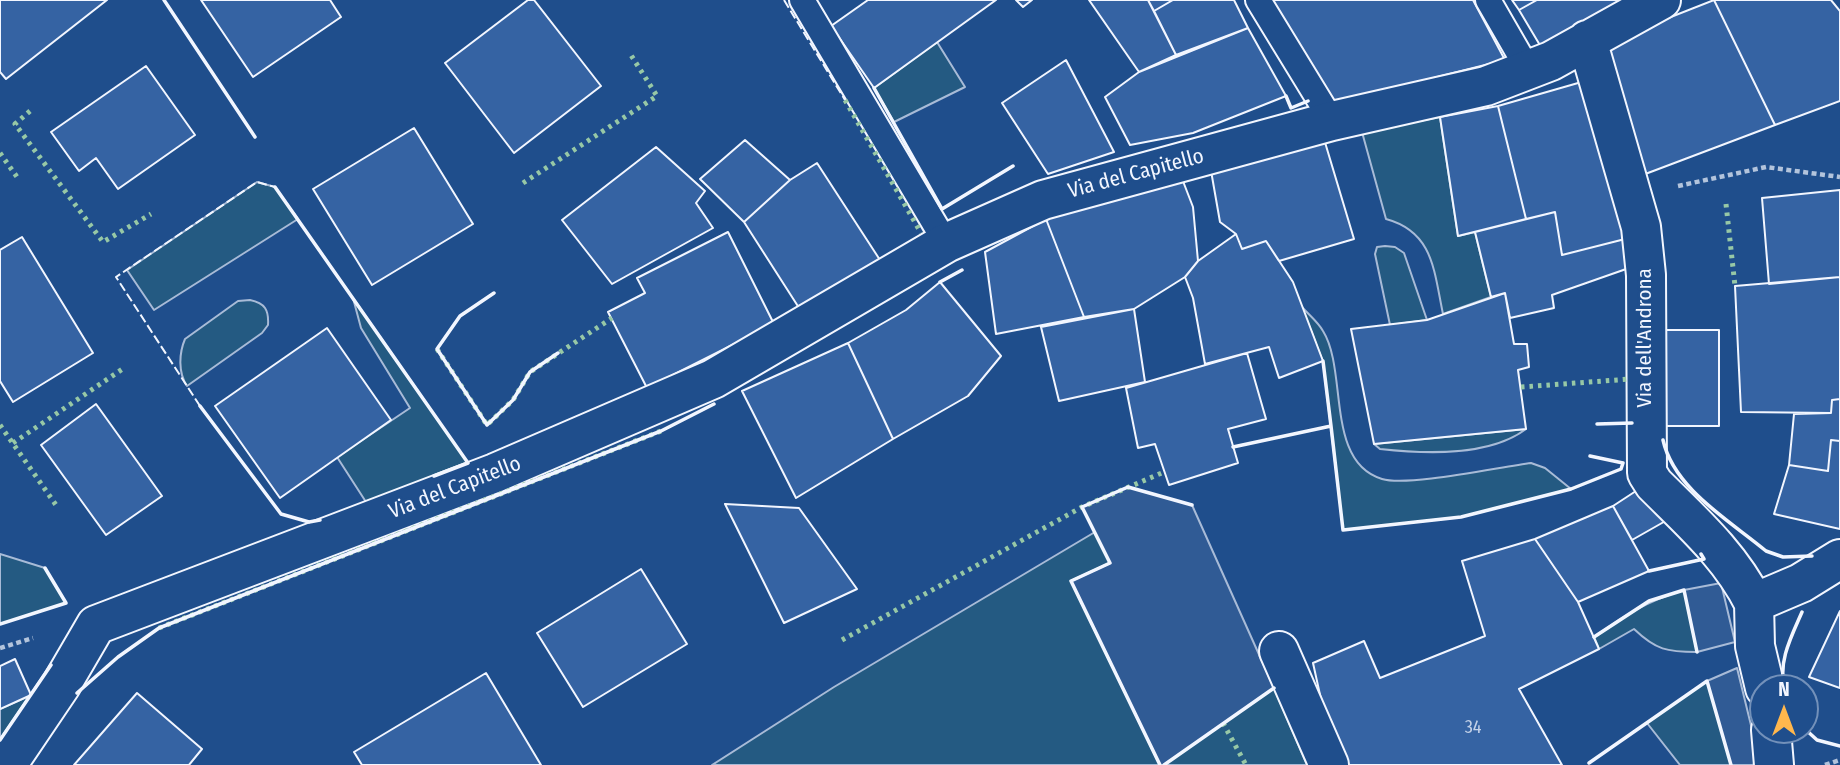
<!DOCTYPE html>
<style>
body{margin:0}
#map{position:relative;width:1840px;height:765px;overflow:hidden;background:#1f4e8c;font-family:"Fira Sans Condensed",sans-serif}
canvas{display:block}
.north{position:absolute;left:1749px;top:674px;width:70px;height:70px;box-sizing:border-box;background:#1f4e8c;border:2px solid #7391ba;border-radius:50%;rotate:0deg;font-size:19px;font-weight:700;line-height:28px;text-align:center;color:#f2f6ff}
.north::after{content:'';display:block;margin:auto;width:24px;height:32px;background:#ffb74d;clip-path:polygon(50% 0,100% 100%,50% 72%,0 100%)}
</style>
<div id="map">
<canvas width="1840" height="765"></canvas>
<div class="north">N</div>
</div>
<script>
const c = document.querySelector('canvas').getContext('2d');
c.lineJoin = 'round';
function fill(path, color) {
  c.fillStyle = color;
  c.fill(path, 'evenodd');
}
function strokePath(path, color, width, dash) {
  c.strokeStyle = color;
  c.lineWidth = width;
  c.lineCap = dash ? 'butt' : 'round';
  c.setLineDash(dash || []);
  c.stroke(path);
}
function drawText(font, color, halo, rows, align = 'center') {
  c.font = font + ' "Fira Sans Condensed",sans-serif';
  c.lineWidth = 5;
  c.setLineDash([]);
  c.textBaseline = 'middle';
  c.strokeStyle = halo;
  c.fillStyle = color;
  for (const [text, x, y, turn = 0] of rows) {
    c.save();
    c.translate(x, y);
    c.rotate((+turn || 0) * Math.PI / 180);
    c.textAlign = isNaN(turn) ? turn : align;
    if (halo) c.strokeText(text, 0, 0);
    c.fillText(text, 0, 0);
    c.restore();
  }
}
const green = new Path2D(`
 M937,42L965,87L894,122L874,88Z
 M1440,117L1458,236L1475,232L1491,297L1443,314C1434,272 1434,232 1386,219L1362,132Z
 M257,182L275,187L298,219L154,310L127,270Z
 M1385,246L1395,247L1404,253L1427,320L1390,325L1375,254L1377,247Z
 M353,298L468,463L366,502L337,457L410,408L361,328Z
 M250,300C265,303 269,310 268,325L262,333L187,386C178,373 179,353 185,339L238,301Z
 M1302,307C1309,315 1318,322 1323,331C1348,371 1325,462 1382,479C1408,487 1499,467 1531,463L1545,468L1571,489L1461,517L1343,530L1323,362Z
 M1526,429C1489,457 1425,454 1380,449L1374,444Z
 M1095,532L1110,563L1071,581L1160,765H712L834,687Z
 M0,554L45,568L66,603L0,624Z
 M1684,590L1697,652C1667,652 1656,650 1634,629L1599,649L1594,637C1625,615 1647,601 1684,590Z
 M1707,681L1731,765H1680L1647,723Z
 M1274,688L1307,765H1164Z
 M31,695L0,740V709Z`);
const parking = new Path2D(`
 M1128,487L1192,505L1274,688L1164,765H1160L1071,581L1110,563L1082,507Z
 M1721,583L1735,642L1697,652L1684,590Z
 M1737,668L1759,758L1753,765H1731L1707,681Z`);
const building = new Path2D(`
 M0,0H107L6,79L0,72Z
 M201,0H330L341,17L253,77Z
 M528,0H534L601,86L514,153L445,63Z
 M868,0H996L874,88L831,26Z
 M1016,0H1032L1023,7Z
 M1089,0H1148L1176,55L1139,72Z
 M1148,0H1173L1154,11Z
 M1173,0H1234L1248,28L1176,55L1154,11Z
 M1267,0H1473L1505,60L1330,104Z
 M1512,0H1537L1519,10Z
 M1537,0H1640L1544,52L1519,10Z
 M1714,0H1831L1840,11V101L1775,125Z
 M1714,0L1775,125L1640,176L1597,46Z
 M1248,28L1286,96L1193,133L1130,145L1105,97L1139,72Z
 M1066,60L1114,152L1048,174L1002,103Z
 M146,66L195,135L118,189L96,158L79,171L51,132Z
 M1592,79L1629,238L1562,255L1555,212L1526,219L1498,106Z
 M1498,106L1526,219L1458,236L1440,117Z
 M414,128L473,224L372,285L313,189Z
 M1324,139L1354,239L1279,261L1266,241L1242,249L1236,234L1220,222L1210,165Z
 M745,140L790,180L744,222L700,179Z
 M656,147L705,191L696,203L713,228L612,284L562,220Z
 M817,163L880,260L801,311L744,222L790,180Z
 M1181,176L1193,207L1198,261L1185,277L1134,309L1084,317L1046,219Z
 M1840,190V277L1769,284L1762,198Z
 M1555,212L1562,255L1629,238V268L1552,295L1554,308L1510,318L1505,293L1491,297L1475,232Z
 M1046,219L1084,317L996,334L985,252Z
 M728,232L774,324L647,388L608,312L645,293L637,278Z
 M1236,234L1242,249L1266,241L1293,282L1323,361L1279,378L1269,347L1205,364L1193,298L1185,277L1198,261Z
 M22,237L93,353L13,402L0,381V250Z
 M1840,277V399L1832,400L1831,413L1741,412L1735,286Z
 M940,282L1001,356L968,396L893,439L848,343L906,310Z
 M1505,293L1514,344H1527L1529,367L1518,370L1526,429L1374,444L1351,329L1427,320Z
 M1134,309L1145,382L1059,401L1041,327Z
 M327,328L391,420L280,498L215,406Z
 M1660,330H1719V426H1660Z
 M848,343L893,439L796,498L742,391Z
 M1247,353L1266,419L1228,429L1238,463L1169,485L1155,444L1138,448L1126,388Z
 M1840,399V441L1831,440L1828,471L1789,465L1794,414L1831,413L1832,400Z
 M96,404L162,496L106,535L41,445Z
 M1831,440L1840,441V529L1774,514L1789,465L1828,471Z
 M1639,489L1669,519L1632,540L1613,506Z
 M725,504L799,508L857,589L784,623Z
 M1613,506L1649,571L1578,602L1535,539Z
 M1535,539L1578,602L1599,649L1519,689L1562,765H1346L1324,713L1313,663L1364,641L1380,678L1485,636L1462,561Z
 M641,569L687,644L583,707L537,633Z
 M1840,611V688L1809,677Z
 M15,659L31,695L0,709V666Z
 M486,673L541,765H362L354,752Z
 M137,693L202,749L189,765H74Z`);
const path = new Path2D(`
 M1678,186L1766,167L1840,177
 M0,648L33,638
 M1825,765L1840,760`);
const lane = new Path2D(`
 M802,0L946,243
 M1258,0L1332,121
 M1488,0L1529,71`);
const street = new Path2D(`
 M1587,40L1641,227L1646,275L1647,473L1654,484C1692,522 1730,555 1754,603
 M1279,651L1329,765
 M1765,688L1755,646L1754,603L1801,583L1840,559
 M1771,730L1774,765
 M7,765L61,685L96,625L495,473L713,379L946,243L1043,200L1332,121L1486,86L1551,61L1661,0`);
const hedge = new Path2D(`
 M845,100L921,233
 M30,111L15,124L103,242L151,214
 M0,153L17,177
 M523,183L657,96L629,52
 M1726,204L1735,286
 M437,349L487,425L513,400L530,372L612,318
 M1521,387L1631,379
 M0,425L56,505
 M13,443L124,368
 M159,628L661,431
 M842,640L1082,507L1164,472
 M1223,723L1246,765`);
const fence = new Path2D(`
 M784,0L845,100
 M200,406L116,277L257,182L275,187`);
const wall = new Path2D(`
 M164,0L255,137
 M874,88L942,209L1013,166
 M1286,96L1291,108L1308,101
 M275,187L468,463L434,476
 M940,282L962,270
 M494,293L460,316L437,349L487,425L513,400L530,372L558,353
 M1323,361L1331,426
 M200,406L281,514L309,522L320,520
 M1597,424L1632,423
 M1663,440C1674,489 1729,520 1766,551L1783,557L1812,556
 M1233,447L1331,426L1343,530L1461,517L1571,489L1621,469L1623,463L1590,456
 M1649,571L1704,559L1701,554
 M0,624L66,603L45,568
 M1594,637L1649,601L1684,590L1697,652
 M1785,688C1777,663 1792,635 1802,612
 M77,693L118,657L159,628L661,431L714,404
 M1805,729L1817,740L1840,746
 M0,740L51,665
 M1589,763L1707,681L1731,765
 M1160,765L1071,581L1110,563L1082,507L1128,487L1192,505
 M1164,765L1274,688`);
const numberNames = [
 ["34",1473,728]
];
const streetNames = [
 ["Via del Capitello",1136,174,-15],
 ["Via dell'Androna",1645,338,-90],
 ["Via del Capitello",455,488,-21]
];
fill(green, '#245a82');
strokePath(green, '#a8bbd7', 2);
fill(parking, '#305b95');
strokePath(parking, '#a8bbd7', 2);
fill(building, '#3563a3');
strokePath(building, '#f2f6ff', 2);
strokePath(lane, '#f2f6ff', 28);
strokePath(street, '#f2f6ff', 42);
strokePath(path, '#b3c4dc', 4.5, [5, 3.5]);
strokePath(lane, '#1f4e8c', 24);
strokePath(street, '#1f4e8c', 38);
strokePath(hedge, '#97c8a6', 5, [3.5, 5]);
strokePath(fence, '#f2f6ff', 2, [9, 3.5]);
strokePath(wall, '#f2f6ff', 3.5);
drawText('18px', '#c3d1e8', null, numberNames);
drawText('21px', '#f2f6ff', '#1f4e8c', streetNames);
</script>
